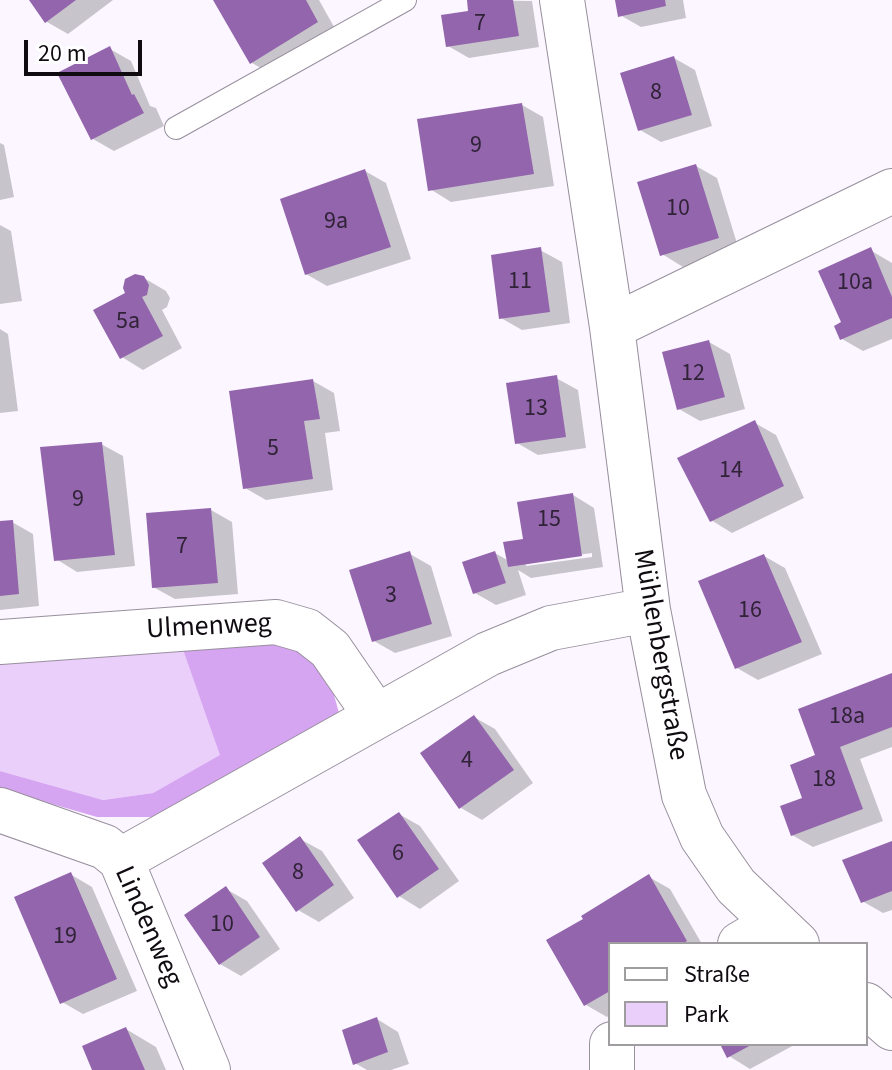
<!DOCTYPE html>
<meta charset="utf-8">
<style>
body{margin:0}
#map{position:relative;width:892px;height:1070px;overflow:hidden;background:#fbf6ff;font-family:"Source Sans 3",sans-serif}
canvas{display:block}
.legend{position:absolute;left:608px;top:942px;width:260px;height:104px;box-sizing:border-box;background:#fff;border:2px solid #9f9d9f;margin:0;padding:10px 14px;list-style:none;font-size:24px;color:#0f0b10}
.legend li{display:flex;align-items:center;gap:16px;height:40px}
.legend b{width:40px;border:2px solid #9f9d9f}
.scale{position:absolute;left:24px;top:40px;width:118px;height:36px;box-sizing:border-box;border:4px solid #0f0b10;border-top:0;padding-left:10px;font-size:24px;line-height:28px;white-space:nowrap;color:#0f0b10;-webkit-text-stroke:6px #fff;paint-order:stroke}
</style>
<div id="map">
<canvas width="892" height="1070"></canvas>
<ul class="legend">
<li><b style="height:10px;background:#fff"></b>Straße</li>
<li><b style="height:22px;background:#ebcffb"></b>Park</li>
</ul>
<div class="scale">20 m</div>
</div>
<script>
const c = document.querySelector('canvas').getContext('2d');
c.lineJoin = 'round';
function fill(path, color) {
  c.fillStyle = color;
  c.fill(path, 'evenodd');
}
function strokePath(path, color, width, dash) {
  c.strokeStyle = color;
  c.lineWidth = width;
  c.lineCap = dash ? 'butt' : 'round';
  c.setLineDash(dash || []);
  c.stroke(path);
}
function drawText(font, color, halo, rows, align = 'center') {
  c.font = font + ' "Source Sans 3",sans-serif';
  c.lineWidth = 6;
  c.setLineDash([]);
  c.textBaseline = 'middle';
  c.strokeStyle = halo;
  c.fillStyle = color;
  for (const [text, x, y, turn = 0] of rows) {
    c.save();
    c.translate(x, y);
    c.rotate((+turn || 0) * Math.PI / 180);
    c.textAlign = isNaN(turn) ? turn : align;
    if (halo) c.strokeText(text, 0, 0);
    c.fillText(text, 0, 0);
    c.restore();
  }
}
const green = new Path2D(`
 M181,644L221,755L153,793L103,800L0,771V658Z`);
const forest = new Path2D(`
 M262,632L300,646L328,674L339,713L159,817H97L0,789V771L103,800L153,793L220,755L181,644Z`);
const shadow = new Path2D(`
 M31,0H113L68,34L47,22Z
 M215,0H319L338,34L273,75L252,63Z
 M469,0L532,1L539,47L469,58L448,46L470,12Z
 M617,0H683L686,18L641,27L620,15Z
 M110,49L131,61L150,106L156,108L164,126L114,151L93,139Z
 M674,58L695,70L712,126L661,142L640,130Z
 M522,105L543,117L554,186L451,202L430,189Z
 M0,143L4,145L14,197L0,200Z
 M696,166L717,178L739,250L683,267L662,254Z
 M365,171L386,183L411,259L327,286L306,274Z
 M0,225L11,231L22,301L0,304Z
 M540,250L562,262L570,323L522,330L501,318Z
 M870,250L892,263V339L863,351L842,339L843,324Z
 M144,278L166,291L170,298L167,307L162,310L182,348L143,370L122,357L128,294Z
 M0,329L8,334L18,411L0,413Z
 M709,342L730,354L745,409L700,421L679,409Z
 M556,378L578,390L586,448L538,455L517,443Z
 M313,381L334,393L340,431L325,433L333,490L266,500L245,488Z
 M755,423L776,435L804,498L732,533L711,520Z
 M101,444L123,456L135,566L77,572L56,559Z
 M573,495L594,508L603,567L531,578L518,570L526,595L496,605L475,593L495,553L509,561L525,541ZM592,553V557L526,566V562Z
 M211,510L232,522L238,594L175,599L153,587Z
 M12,522L33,534L39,606L0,610V523Z
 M410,554L431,566L452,636L395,653L374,641Z
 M764,556L785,568L822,654L758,680L737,668Z
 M892,675V747L860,759L883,821L813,847L792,835L818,756Z
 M474,717L495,729L533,783L482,820L461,808Z
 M399,814L420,826L459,881L420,909L399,896Z
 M300,839L322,851L354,898L319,922L298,910Z
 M892,843V910L883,913L862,901Z
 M70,874L92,887L137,991L83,1014L62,1002Z
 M649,877L670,889L702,944H610V1015L607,1017L586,1005V920Z
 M226,889L247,901L280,949L241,976L220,964Z
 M377,1019L398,1032L409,1064L391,1070H367L355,1063Z
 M126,1029L156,1047L166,1070H94Z
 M722,1044H796L750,1069L729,1056Z`);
const building = new Path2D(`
 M29,0H76L45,23Z
 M213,0H306L318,22L250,64Z
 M467,0H513L519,36L446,47L441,15L468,11Z
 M615,0H665L666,6L618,17Z
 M110,46L132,95L134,94L144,113L91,140L57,73Z
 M674,56L692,115L638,131L620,73Z
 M522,103L534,174L428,191L417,119Z
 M696,164L719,238L660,256L637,182Z
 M365,169L391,247L305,275L280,199Z
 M541,247L550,312L499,319L491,255Z
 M871,247L892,297V318L840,340L834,326L841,322L818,271Z
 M135,274L144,276L149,285L147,295L142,297L163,336L120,359L93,310L125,293L123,288L125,279Z
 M709,340L725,397L677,410L662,352Z
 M557,375L566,437L515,444L506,383Z
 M313,379L320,419L304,421L313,479L243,489L229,391Z
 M755,420L784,486L710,522L677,458Z
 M102,442L115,555L54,561L40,447Z
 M573,493L582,556L508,567L503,542L523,539L517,502Z
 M211,508L218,583L152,588L146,513Z
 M13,520L19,594L0,596V521Z
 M410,551L432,624L372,642L349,570Z
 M495,551L506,583L473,594L462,562Z
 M764,554L802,642L735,669L698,581Z
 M892,673V727L840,747L863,809L791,836L780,806L802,798L790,765L815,755L798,709Z
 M474,715L514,770L459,809L420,753Z
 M399,812L439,869L397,898L357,840Z
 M300,836L334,885L296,912L262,863Z
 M892,841V891L861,903L842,860Z
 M71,872L117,979L60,1004L14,897Z
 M649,874L687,941L682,944H610V991L584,1006L546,940L583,919L581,916Z
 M226,886L260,937L219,965L184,915Z
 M377,1017L388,1052L353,1065L342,1030Z
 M126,1027L145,1070H92L82,1046Z
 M720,1044H753L727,1058Z`);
const service = new Path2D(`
 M176,128L405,0`);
const minor = new Path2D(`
 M562,0L612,327L648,610L684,795L702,837L736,886L797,944
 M612,327L892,191
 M0,642L276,622L307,631L330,649L376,716
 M0,810L105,847L121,860L208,1070
 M121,860L488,654L551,628L648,610
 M740,944L774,924
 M866,1005L892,1028
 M612,1044V1070`);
const numberNames = [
 ["7",480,25],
 ["8",656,94],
 ["9",476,147],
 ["10",678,210],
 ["9a",336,223],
 ["11",520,283],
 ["10a",855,284],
 ["5a",128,323],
 ["12",693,375],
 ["13",536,410],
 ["5",273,450],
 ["14",731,472],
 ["9",78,501],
 ["15",549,521],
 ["7",182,548],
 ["3",391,597],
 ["16",750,612],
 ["18a",847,718],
 ["4",467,762],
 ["18",824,781],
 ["6",398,855],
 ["8",298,874],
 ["10",222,926],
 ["19",65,938]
];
const streetNames = [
 ["Ulmenweg",209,628,-3],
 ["Mühlenbergstraße",659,655,80],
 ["Lindenweg",147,927,66]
];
fill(green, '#ebcffb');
fill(forest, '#d6a5f1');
fill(shadow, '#0003');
fill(building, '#9365ac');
strokePath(service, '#988f9d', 24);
strokePath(minor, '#988f9d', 46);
strokePath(service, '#fff', 22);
strokePath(minor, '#fff', 44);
drawText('24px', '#302237', null, numberNames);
drawText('28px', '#0f0b10', '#fff', streetNames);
</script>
